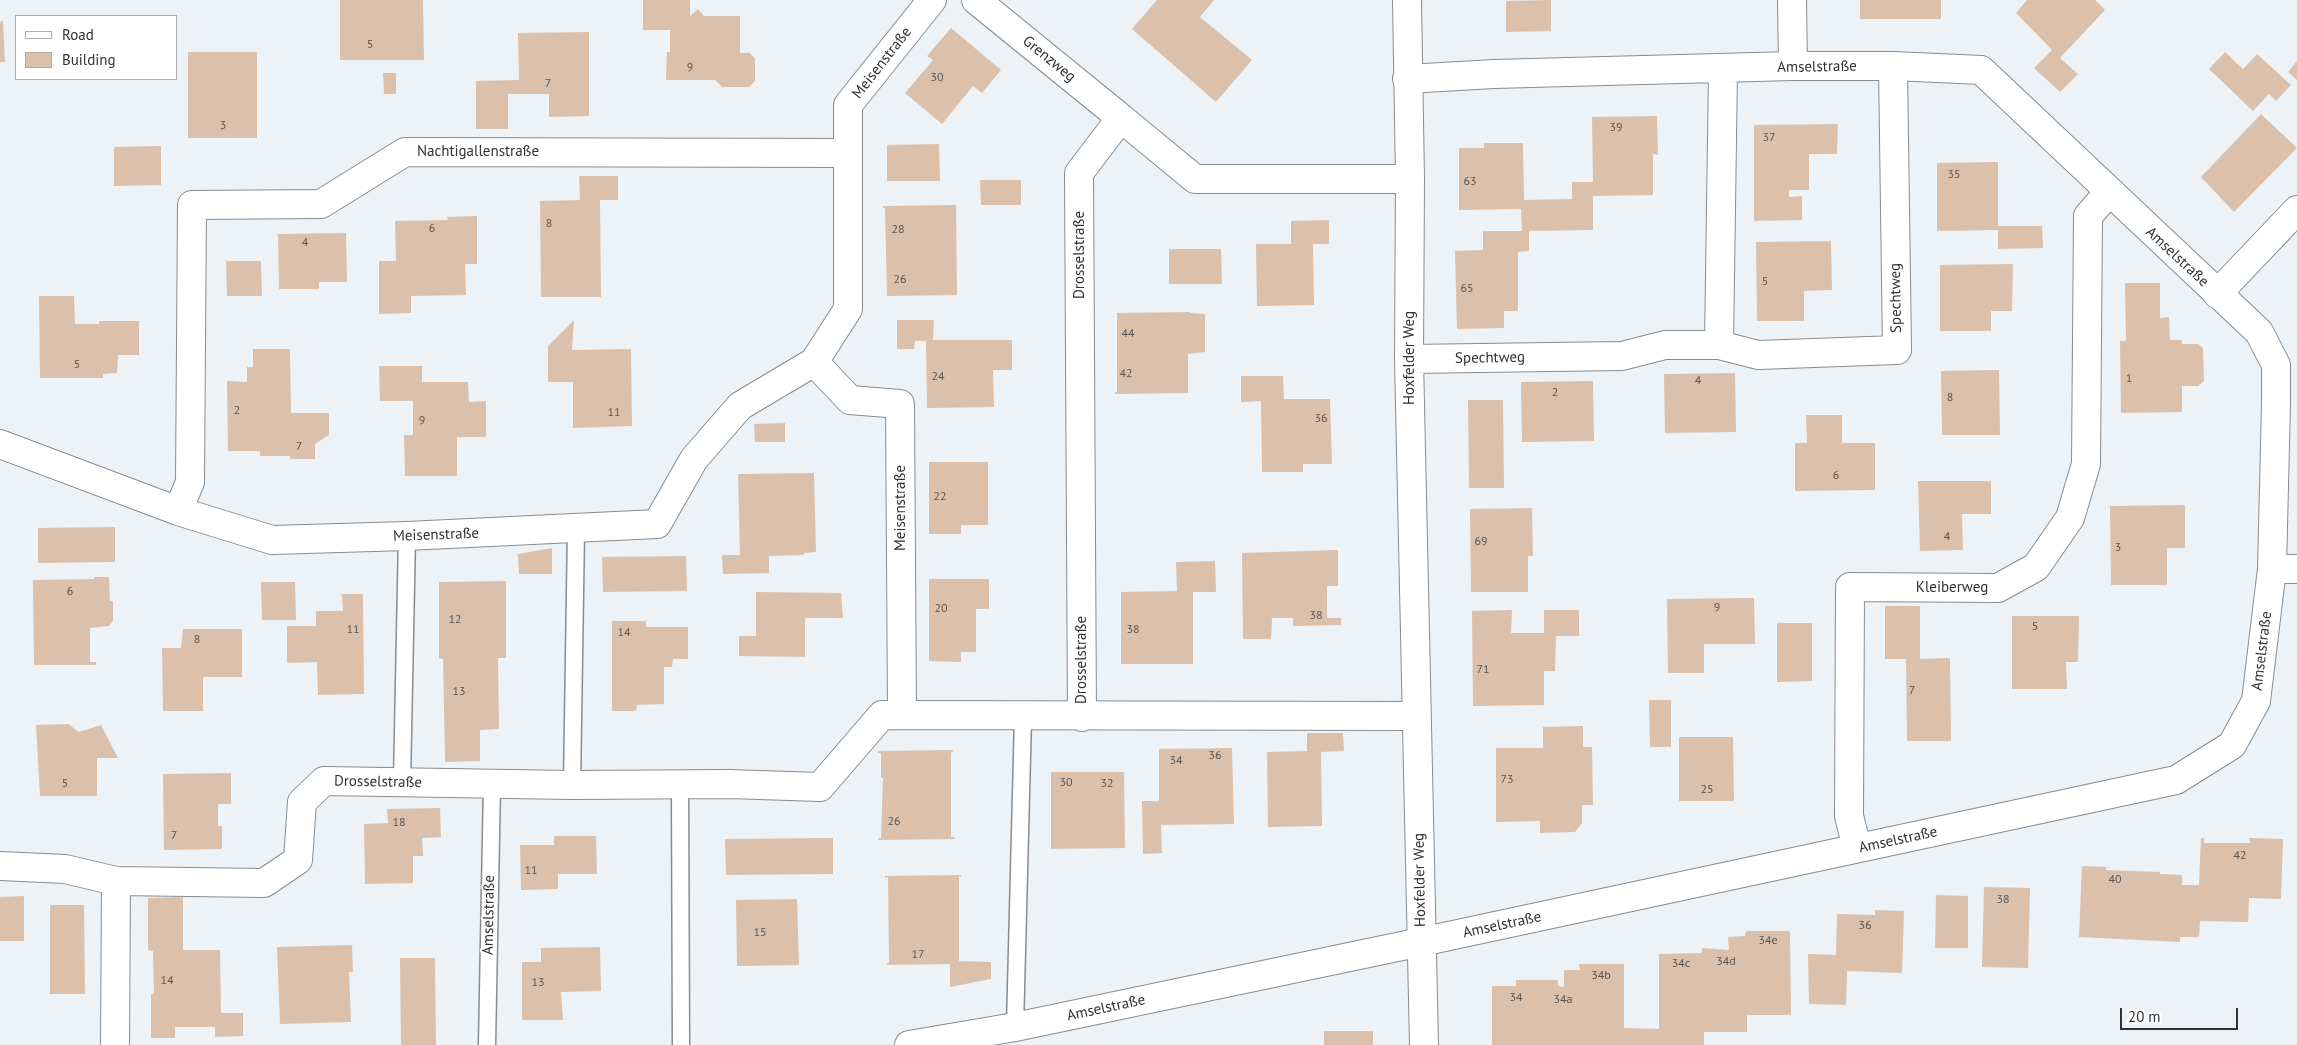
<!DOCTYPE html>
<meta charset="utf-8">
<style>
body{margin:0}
#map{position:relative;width:2297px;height:1045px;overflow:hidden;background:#edf2f6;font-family:"PT Sans",sans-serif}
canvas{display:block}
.legend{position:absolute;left:15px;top:15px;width:162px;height:65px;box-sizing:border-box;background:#fff;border:1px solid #acadad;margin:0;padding:6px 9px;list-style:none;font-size:15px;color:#2f3133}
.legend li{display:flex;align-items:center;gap:10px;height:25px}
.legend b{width:25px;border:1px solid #acadad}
.scale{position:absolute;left:2120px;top:1008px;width:118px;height:22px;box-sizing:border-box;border:2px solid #2f3133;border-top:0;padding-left:6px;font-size:15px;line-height:18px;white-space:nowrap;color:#2f3133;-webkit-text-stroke:4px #fff;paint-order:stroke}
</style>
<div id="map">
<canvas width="2297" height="1045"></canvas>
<ul class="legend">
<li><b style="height:6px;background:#fff"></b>Road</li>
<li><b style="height:14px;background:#dbc0ac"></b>Building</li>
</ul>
<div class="scale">20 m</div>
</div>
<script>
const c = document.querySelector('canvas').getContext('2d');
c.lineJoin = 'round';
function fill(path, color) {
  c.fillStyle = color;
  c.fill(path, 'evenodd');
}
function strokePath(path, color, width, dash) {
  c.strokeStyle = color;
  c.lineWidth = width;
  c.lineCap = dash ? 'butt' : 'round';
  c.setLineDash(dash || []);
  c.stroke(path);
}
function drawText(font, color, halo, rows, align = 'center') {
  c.font = font + ' "PT Sans",sans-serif';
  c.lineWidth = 4;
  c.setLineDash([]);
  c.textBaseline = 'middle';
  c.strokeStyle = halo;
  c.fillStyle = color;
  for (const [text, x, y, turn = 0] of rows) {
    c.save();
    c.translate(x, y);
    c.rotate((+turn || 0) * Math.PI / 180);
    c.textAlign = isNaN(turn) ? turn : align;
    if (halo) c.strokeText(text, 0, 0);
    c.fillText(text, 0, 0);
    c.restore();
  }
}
const building = new Path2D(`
 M340,0H423L424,60H340Z
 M643,0H690V16L698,9L704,16H740V53H750L755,59V81L749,87H722L715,80H666L667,52H670V30H643Z
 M1157,0H1214L1200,17L1252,60L1216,102L1132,29Z
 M1551,0V31L1506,32V1Z
 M1860,0H1941V19H1860Z
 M2027,0H2095L2105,10L2060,58L2078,74L2060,92L2034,68L2052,50L2016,13Z
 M3,21L5,62H0V22Z
 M951,28L1001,70L982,93L973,86L942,124L905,93L933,60L927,56Z
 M589,32V116L549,117V94H508V129H476V81L519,80L518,33Z
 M188,52H257V138H188Z
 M2225,52L2243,69L2257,54L2291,85L2276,101L2269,94L2253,111L2209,69Z
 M2297,61V80L2288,72Z
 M383,73H396V94H384Z
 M2261,114L2297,148L2234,212L2201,177Z
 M1657,116L1658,155L1653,154V195L1593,196V230L1529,231V251L1518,252V311H1504V328L1457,329L1455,251L1483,250V231H1522L1521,209L1459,210V148H1484V143H1523L1524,200L1572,199V182H1593L1592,117Z
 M1838,124L1837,154H1809V190H1789V197L1802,196V220L1754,221V125Z
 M939,144L940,181H887V145Z
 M161,146V185L114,186V147Z
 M1998,162V226H2042L2043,248L1998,249V230L1937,231V163Z
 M579,176H618V200H600L601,297H541L540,201L580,200Z
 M980,180H1021V205H981Z
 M956,205L957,295L887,296L885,208H883V206Z
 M477,216V264H465L466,295L411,296V313L379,314V261H396L395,221L448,220L447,217Z
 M1329,220V244H1313L1314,305L1257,306L1256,244H1291V221Z
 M346,233L347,282H319V289H279L278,234Z
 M1831,241L1832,290L1804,291V321H1757L1756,242Z
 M1169,249H1221L1222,284H1169Z
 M226,261H261L262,296H227Z
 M2013,264L2012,311H1991V331H1940V265Z
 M2125,283H2160V318L2169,317L2170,340H2182V344H2198L2203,348L2204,381L2198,386H2182V412L2121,413L2120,341H2126Z
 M39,296H74L75,324H99V321H139V355H118L117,373L103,374V378H40Z
 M1190,312V313L1205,314V352L1188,354V393L1115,394V392H1117V313Z
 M574,320L572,350L631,349L632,426L573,428V382H548V346Z
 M897,320H934L933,340H1012V370H993L994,407L927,408L926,341H915L914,349H897Z
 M253,349H290L291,413H329V435L315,444V459H290V456H260V451H228L227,381L247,382V367H253Z
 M379,366H422V382H468L469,402L486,401V437H457V476H405L404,435H413V401H380Z
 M1999,370L2000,435H1942L1941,371Z
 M1735,373L1736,432L1665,433L1664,374Z
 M1241,376H1283L1284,399H1330L1332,464H1303V472H1262L1261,401L1241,402Z
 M1593,381L1594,441L1522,442L1521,382Z
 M1468,400H1503L1504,488H1469Z
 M1806,415H1842V443H1875V490L1795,491V443H1807Z
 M785,423V442H755L754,424Z
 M929,462H988V525H961V534H929Z
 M814,473L816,552L804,553V555L769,556V573L723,574L722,555H740L738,474Z
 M1918,481H1991V514H1962L1963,550L1920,551Z
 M2185,505V548H2167V585H2111L2110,506Z
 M1532,508L1533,556H1528V592H1471L1470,509Z
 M115,527V562L38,563V528Z
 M552,548V574H519L518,554Z
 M1338,550V586H1327V618H1341V625L1293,626V618H1272L1271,639H1243L1242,553Z
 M686,556L687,591L603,592L602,557Z
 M1215,561L1216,592H1193V664H1121V592L1177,591L1176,562Z
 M94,577H109L110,601H113V621L109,626L90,628V662H96V665H34L33,580L94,579Z
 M929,579H989V609H976V652H961V662L929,661Z
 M506,581V658H498L499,729L480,730V761L445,762L443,659L439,658V582Z
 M261,582H295L296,620H262Z
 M756,592L841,593L843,618H805V657L739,656V636H756Z
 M342,594H363L364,694L318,695L317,662L287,663V626H316V611H343Z
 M1754,598L1755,644H1704V673H1668L1667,599Z
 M1885,606H1920V659L1950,658L1951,741H1907L1906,659H1885Z
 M1512,610L1511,633H1544V610H1579V636H1556L1555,671H1544V705L1473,706L1472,611Z
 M2012,616H2079L2078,662H2066L2067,689H2012Z
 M612,621H646V627H688V659H673L672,667H664V704L637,705L636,711H612Z
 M1777,623H1812V681L1777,682Z
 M183,629H242V677H203V711H163L162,648H181Z
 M1649,700H1671V747H1650Z
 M68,724L79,732L101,725L118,758H97V796H40L36,725Z
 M1583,726V747H1592L1593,805H1582V823L1575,832L1540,833V821L1496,822V748H1543V727Z
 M1307,733H1343L1344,751L1321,752L1322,826L1268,827L1267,752L1307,751Z
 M1679,737H1733L1734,801H1679Z
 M1232,748L1234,824L1161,825L1162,853L1143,854L1142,801H1159V749Z
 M954,750L951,753V837H955V839L878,840L879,838H881L883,778H881V753H878V751Z
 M1051,772H1124L1125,848L1051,849Z
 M231,773V804H218V826H222V849L164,850L163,774Z
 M440,808L441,837L422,838L423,856H413V883L365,884L364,824L388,823L387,809Z
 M554,836H596L597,874H558V889L521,890L520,845H554Z
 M833,838V874L726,875L725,839Z
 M2201,838H2204V843H2250L2249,838L2283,839L2281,899L2249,898L2248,922L2200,921L2199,937H2180V942L2079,937L2082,866L2106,867V870L2160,872V874L2182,875V885H2199Z
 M961,875V877L959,876V961L991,962V979L950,987V964L886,965L889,962L888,877L885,878V876Z
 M1984,887L2030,888L2028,968L1982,967Z
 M1936,895L1968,896V948H1935Z
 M24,896V941H0V897Z
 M183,897V950H220L221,1013H243V1036L215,1037V1027H175V1038H151V994H154L153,951L148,950V898Z
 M797,899L799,965L737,966L736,900Z
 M50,905H84L85,994H50Z
 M1875,910L1904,911L1902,973L1847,971L1846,1005L1809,1004L1808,954L1836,955L1837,914L1875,915Z
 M1746,931H1790L1791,1015H1747V1032H1704V1045H1492V986H1516V980H1558V986L1564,987V970H1580L1579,964H1624V1028L1659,1029V954L1702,953V948L1729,950L1728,937L1745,936Z
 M352,945L353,972H349L351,1022L280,1024L277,947Z
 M600,947L601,991L561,992L563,1020H522V962H541V948Z
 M400,958H435L436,1045H401Z
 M1324,1031H1373V1045H1324Z`);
const service = new Path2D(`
 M402,781L407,536
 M680,784L681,1045
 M572,785L576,529
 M1015,1027L1023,717
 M487,1045L492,784`);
const minor = new Path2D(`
 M976,0L1121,118
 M1407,0L1410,179L1409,359L1424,1045
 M1792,0L1793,66
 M2217,294L2297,210
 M1719,345L1723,70
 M1409,359L1622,356L1665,345H1719L1758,355L1897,350L1893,66
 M814,362L850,400L900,404L902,714
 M0,444L178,511L272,540L407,536L657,524L694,459L740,406L814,362L848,309V105L932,0
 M178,511L190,482L192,205L321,204L405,152L847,153
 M2272,569H2297
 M1082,717L1079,173L1121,118L1195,179H1410
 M1857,848L1849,816L1850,587L1998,588L2036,567L2070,518L2086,464L2088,216L2109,192
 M0,866L65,869L116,881L264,883L298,860L302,802L324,781L572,785L729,784L820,787L882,715L1416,716
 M115,1045L116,881
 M909,1045L1015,1027L1421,942L2176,780L2232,745L2256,701L2272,569L2276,403V365L2259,332L1981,70L1893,66H1793L1494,74L1407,79`);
const numberNames = [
 ["5",370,45],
 ["9",690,68],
 ["30",937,78],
 ["7",548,84],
 ["3",223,126],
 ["39",1616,128],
 ["37",1769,138],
 ["35",1954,175],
 ["63",1470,182],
 ["8",549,224],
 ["6",432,229],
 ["28",898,230],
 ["4",305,243],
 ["26",900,280],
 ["5",1765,282],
 ["65",1467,289],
 ["44",1128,334],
 ["5",77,365],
 ["42",1126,374],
 ["24",938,377],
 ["1",2129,379],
 ["4",1698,381],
 ["2",1555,393],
 ["8",1950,398],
 ["2",237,411],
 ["11",614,413],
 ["36",1321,419],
 ["9",422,421],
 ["7",299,447],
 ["6",1836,476],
 ["22",940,497],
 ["4",1947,537],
 ["69",1481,542],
 ["3",2118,548],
 ["6",70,592],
 ["9",1717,608],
 ["20",941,609],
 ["38",1316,616],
 ["12",455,620],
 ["5",2035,627],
 ["11",353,630],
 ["38",1133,630],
 ["14",624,633],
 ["8",197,640],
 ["71",1483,670],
 ["7",1912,691],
 ["13",459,692],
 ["36",1215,756],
 ["34",1176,761],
 ["73",1507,780],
 ["30",1066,783],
 ["5",65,784],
 ["32",1107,784],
 ["25",1707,790],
 ["26",894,822],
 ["18",399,823],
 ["7",174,836],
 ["42",2240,856],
 ["11",531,871],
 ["40",2115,880],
 ["38",2003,900],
 ["36",1865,926],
 ["15",760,933],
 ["34e",1768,941],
 ["17",918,955],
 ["34d",1726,962],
 ["34c",1681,964],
 ["34b",1601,976],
 ["14",167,981],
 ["13",538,983],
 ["34",1516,998],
 ["34a",1563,1000]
];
const streetNames = [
 ["Grenzweg",1049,59,39],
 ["Meisenstraße",882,63,-52],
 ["Amselstraße",1817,67,-1],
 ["Nachtigallenstraße",478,152],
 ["Drosselstraße",1080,255,-90],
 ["Amselstraße",2177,257,43],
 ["Spechtweg",1896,298,-91],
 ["Hoxfelder Weg",1410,358,-90],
 ["Spechtweg",1490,358,-1],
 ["Meisenstraße",901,508,-90],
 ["Meisenstraße",436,535,-2],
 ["Kleiberweg",1952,588],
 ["Amselstraße",2262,651,-83],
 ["Drosselstraße",1082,660,-90],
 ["Drosselstraße",378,782,1],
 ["Amselstraße",1898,840,-12],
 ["Hoxfelder Weg",1420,880,-91],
 ["Amselstraße",489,915,-89],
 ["Amselstraße",1502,925,-12],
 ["Amselstraße",1106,1008,-12]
];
fill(building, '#dbc0ac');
strokePath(service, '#878c90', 19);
strokePath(minor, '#878c90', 30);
strokePath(service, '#fff', 16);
strokePath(minor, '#fff', 28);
drawText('12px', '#5a5551', null, numberNames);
drawText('15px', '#2f3133', '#fff', streetNames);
</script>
